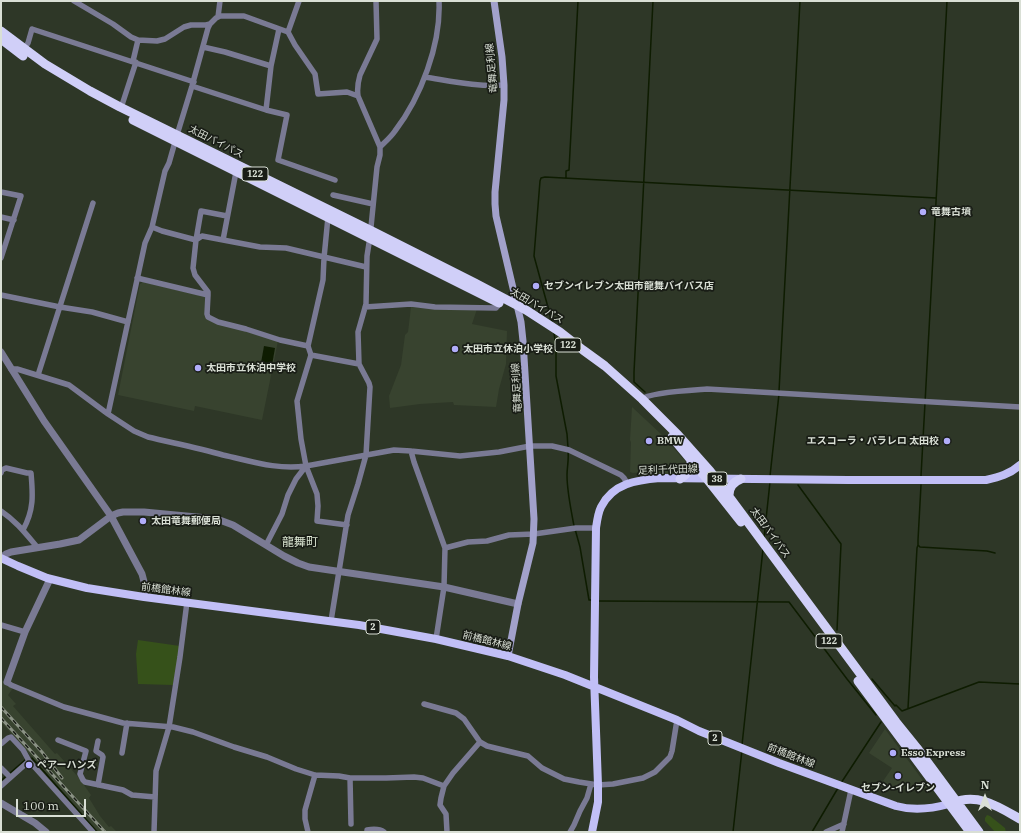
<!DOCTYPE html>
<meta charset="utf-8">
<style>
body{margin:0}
#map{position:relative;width:1021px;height:833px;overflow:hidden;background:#2e3727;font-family:"IBM Plex Serif",serif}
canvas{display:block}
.frame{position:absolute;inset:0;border:2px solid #d9dfd5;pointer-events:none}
.north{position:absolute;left:965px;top:777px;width:40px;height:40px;-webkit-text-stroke:3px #191d16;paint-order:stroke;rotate:0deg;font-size:11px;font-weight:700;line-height:16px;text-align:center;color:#d9dfd5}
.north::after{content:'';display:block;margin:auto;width:14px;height:18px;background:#d9dfd5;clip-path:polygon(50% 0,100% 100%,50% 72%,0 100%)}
.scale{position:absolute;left:16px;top:799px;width:70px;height:18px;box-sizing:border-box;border:2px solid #d9dfd5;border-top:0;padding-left:5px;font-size:12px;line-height:14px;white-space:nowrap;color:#d9dfd5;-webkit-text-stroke:3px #191d16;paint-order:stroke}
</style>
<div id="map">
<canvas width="1021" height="833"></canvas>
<div class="frame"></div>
<div class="north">N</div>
<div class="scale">100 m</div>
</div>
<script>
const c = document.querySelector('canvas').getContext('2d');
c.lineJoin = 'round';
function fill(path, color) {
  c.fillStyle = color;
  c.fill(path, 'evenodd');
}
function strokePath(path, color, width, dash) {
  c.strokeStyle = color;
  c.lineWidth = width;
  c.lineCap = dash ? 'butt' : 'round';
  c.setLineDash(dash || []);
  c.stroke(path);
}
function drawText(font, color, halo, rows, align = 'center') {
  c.font = font + ' "IBM Plex Serif","Noto Sans JP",serif';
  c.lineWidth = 3.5;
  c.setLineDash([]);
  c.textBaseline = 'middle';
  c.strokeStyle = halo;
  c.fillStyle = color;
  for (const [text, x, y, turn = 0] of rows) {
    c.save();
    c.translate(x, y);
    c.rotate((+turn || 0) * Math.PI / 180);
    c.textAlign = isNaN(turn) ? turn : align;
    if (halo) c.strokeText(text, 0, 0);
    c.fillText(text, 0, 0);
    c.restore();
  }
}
const built = new Path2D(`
 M143,282L206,297V319L278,341L262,420L195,406L194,411L118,395L140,284Z
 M411,307L477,309L472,324L507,331L506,364L499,389L496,407L454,405L453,402L420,404L390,408L389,396L401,365L405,335L408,332Z
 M632,407L661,434L685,461L686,468L677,474H645V472L633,473L630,472L631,442L630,440Z
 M1,679L6,684L13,688L8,695L16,704L13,706L55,754L57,753L79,778L91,795L89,798L100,816L109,827L111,826L117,832H99L1,722Z
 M885,729L927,786L926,790L899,787H879L892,768L869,753Z`);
const green = new Path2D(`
 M138,640L180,646L173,685L138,684L136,654Z
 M987,815L990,816L1005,828L1006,832H995L985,821V818Z`);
const water = new Path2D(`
 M264,346L275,348L272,365L261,363Z`);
const stream = new Path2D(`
 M566,177V171L569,170L578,1
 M552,322L534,256L540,181L541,178L545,177L936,198
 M554,333L556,347V376L567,434L568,448
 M779,391L800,1
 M645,392L634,382V372L653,1
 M568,452C569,460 567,467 567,475C567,492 571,509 574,526
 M770,476L779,394
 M921,476L947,1
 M798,485L841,544L837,630
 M921,485L918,540V545L920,547L987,551L995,553
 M575,529L580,547L589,600H593
 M764,538L770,482
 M599,601L789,602L847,679L876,715
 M872,679L895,706L896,705L902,711L979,682L1020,684
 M908,708L917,548L918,545
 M742,745L763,549
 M32,758L97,832
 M10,773L25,760
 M1,781L5,777
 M841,783L881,722
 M733,832L742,750
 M812,832L838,788`);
const minor = new Path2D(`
 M74,1L113,24L131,37L138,40L157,41L165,39L184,27L191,25H206L210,24
 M218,17L220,1
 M288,32L299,1
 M203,47L225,52L271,66
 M24,49L28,43L32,29L194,82
 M133,61L138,40
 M425,77C451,81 478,87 504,85
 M192,86L266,110L287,115L278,160L335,180
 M121,108L136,62
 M266,110L271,66L279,29
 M380,147C385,142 391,137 395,131C421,97 441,44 439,1
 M1,192L21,196L1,258
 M333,195L373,204
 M1,217L14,220
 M328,217L324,258L323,280L308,346L311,355L359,364
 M152,227L162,231L196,240L202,236L260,247L286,248L366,267
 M223,240L236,172
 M137,278L208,295L207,314L208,317L218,322L246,329L280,340L308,346
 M1,295L60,307L92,312L128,322
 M208,295V292L195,275L193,268L196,240L201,211L227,216
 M365,307L411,304L435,307L496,308L500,303
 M311,355L297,401L301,439L306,466L317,494L318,506L317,521L347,525
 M11,369H17L69,385L108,414L134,431L148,437C173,443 198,448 223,455C251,461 276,470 306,466L394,450L411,451L460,456L499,452L530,446H552L569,450L621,475L624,478L627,483
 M38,375L93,203
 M642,399C650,392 694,390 707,389L1020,407
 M108,414L145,243L152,227L165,171L169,163L177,135L192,86L208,28L210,24L216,18L220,16H244L288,32L295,45L315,74L318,94L347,92L358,96
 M411,451L414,462L445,548L444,587L436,639
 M1,473L2,470L6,468L27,473H31C33,495 34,510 23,530
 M1,511C16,521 26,534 38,548
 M266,545L282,514L288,495L296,479L306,466
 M445,548L468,542L487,541L509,535L534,534L576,528H596
 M331,621L348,515L358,484L366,455L370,387L369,383L359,364L358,332L366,304L367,256L370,237L377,167L380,155V147L358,96C357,89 358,82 360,75L377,39L376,1
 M1,625L25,632
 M7,682L11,685L64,707L123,723L173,727L193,732L234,747L267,757L296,769L315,775L339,776L350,778H386L414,777L423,778L444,786
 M424,704L456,713L464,719L480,742L487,746L528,756L542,768L564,779L579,782L598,785L613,784L643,778L655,772L670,757L672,751L677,720
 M58,740L86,751L80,774L83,780L85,782L123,790L132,795L155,797
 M98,741L96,751L102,755L103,757L98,785
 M1,744L8,738L11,737L23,750L29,761L30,762L93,832
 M122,753L127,723
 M1,768L10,777
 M350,778L351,824
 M1,786L29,761
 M154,832L156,771L169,727L180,657L187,602
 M308,832L305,819V810L315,775
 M367,832V830C373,829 380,829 384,832
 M447,832L446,814L440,805L441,798L444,786L453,773L480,742
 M570,832L574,825L580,811L587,798L591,784
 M826,832L844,824
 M842,832L851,790`);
const tertiary = new Path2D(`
 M1,352L44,421L111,516L142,574C145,582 145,589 144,597
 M1,558L6,554L11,552L60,544L79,540L111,516L118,513L123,512H144L207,518L217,519L233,525L284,556L298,563L309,567L444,587L518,604
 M7,682L25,632L50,579
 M1,803L35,823L46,832`);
const secondary = new Path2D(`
 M494,1L502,57L504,85V100L495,192V204L496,216L521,322L523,341L534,519L533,543L518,604L508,656`);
const primary = new Path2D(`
 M1,558L18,566L47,578L87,588L144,597L359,625L436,639L508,656L565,675L677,720L699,731L779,763L896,806C914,811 931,809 949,804
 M592,832L598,802V785L594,677L596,528C597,521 598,513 601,507C613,483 637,480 660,478L848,480H986C999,477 1010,474 1020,465`);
const trunk = new Path2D(`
 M1,31L45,64L90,91L120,107L370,230L475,283L526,310L560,332L583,350L605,366L642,399L678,435L710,471L896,722L917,748L979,832
 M1,39L23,56
 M133,120L499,303
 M672,437L707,479L741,522
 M680,479C688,473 691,470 691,460
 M729,495C729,487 733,482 741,479
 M858,681L970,832
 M953,803C977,792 999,807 1020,819`);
const rail = new Path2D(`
 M1,707L42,752L62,778
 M1,718L105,832`);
const markers = [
 [923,212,4,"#b1adfa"],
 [536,286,4,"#b1adfa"],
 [455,349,4,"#b1adfa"],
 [198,368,4,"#b1adfa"],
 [649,441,4,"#b1adfa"],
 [947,441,4,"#b1adfa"],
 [143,521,4,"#b1adfa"],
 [893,753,4,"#b1adfa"],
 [29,765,4,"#b1adfa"],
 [898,776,4,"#b1adfa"]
];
const shields = [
 [255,174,26],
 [568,345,26],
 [717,479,20],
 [373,627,14],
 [829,641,26],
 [715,738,14]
];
const shieldNames = [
 ["122",255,174],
 ["122",568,345],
 ["38",717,479],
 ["2",373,627],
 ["122",829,641],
 ["2",715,738]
];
const streetNames = [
 ["竜舞足利線",492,68,-95],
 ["太田バイパス",216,142,27],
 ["太田バイパス",537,306,31],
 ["竜舞足利線",517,388,-93],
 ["足利千代田線",668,470,-2],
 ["太田バイパス",770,533,54],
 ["前橋館林線",166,590,7],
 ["前橋館林線",487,641,14],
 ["前橋館林線",791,756,21]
];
const poiNames = [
 ["竜舞古墳",931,212],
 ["セブンイレブン太田市龍舞バイパス店",544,286],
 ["太田市立休泊小学校",463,349],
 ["太田市立休泊中学校",206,368],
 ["BMW",657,441],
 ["エスコーラ・パラレロ 太田校",939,441,"right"],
 ["太田竜舞郵便局",151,521],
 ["Esso Express",901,753],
 ["ペアーハンズ",37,765],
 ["セブン-イレブン",898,788,"center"]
];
const quarterNames = [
 ["龍舞町",300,543]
];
fill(built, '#38432f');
fill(green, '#36511a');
fill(water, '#0e1c01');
strokePath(stream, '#0e1c01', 1.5);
strokePath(minor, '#7a7a94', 5.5);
strokePath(tertiary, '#7a7a94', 7);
strokePath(secondary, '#a2a1cb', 7);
strokePath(primary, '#c1bff6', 8);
strokePath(trunk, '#d0cff8', 9);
strokePath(rail, '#8b9285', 3);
strokePath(rail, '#191d16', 1.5, [4.5]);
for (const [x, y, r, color] of markers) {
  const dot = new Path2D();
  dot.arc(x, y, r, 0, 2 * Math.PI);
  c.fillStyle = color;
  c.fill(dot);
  strokePath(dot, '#191d16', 1.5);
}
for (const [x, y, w] of shields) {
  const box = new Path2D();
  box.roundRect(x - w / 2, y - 7, w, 14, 3);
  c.fillStyle = '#191d16';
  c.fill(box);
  strokePath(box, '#d9dfd5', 1);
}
drawText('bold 9px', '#d9dfd5', null, shieldNames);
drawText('10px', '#d9dfd5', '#191d16', streetNames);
drawText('bold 10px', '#d9dfd5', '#191d16', poiNames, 'left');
drawText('12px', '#d9e4d0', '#191d16', quarterNames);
</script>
